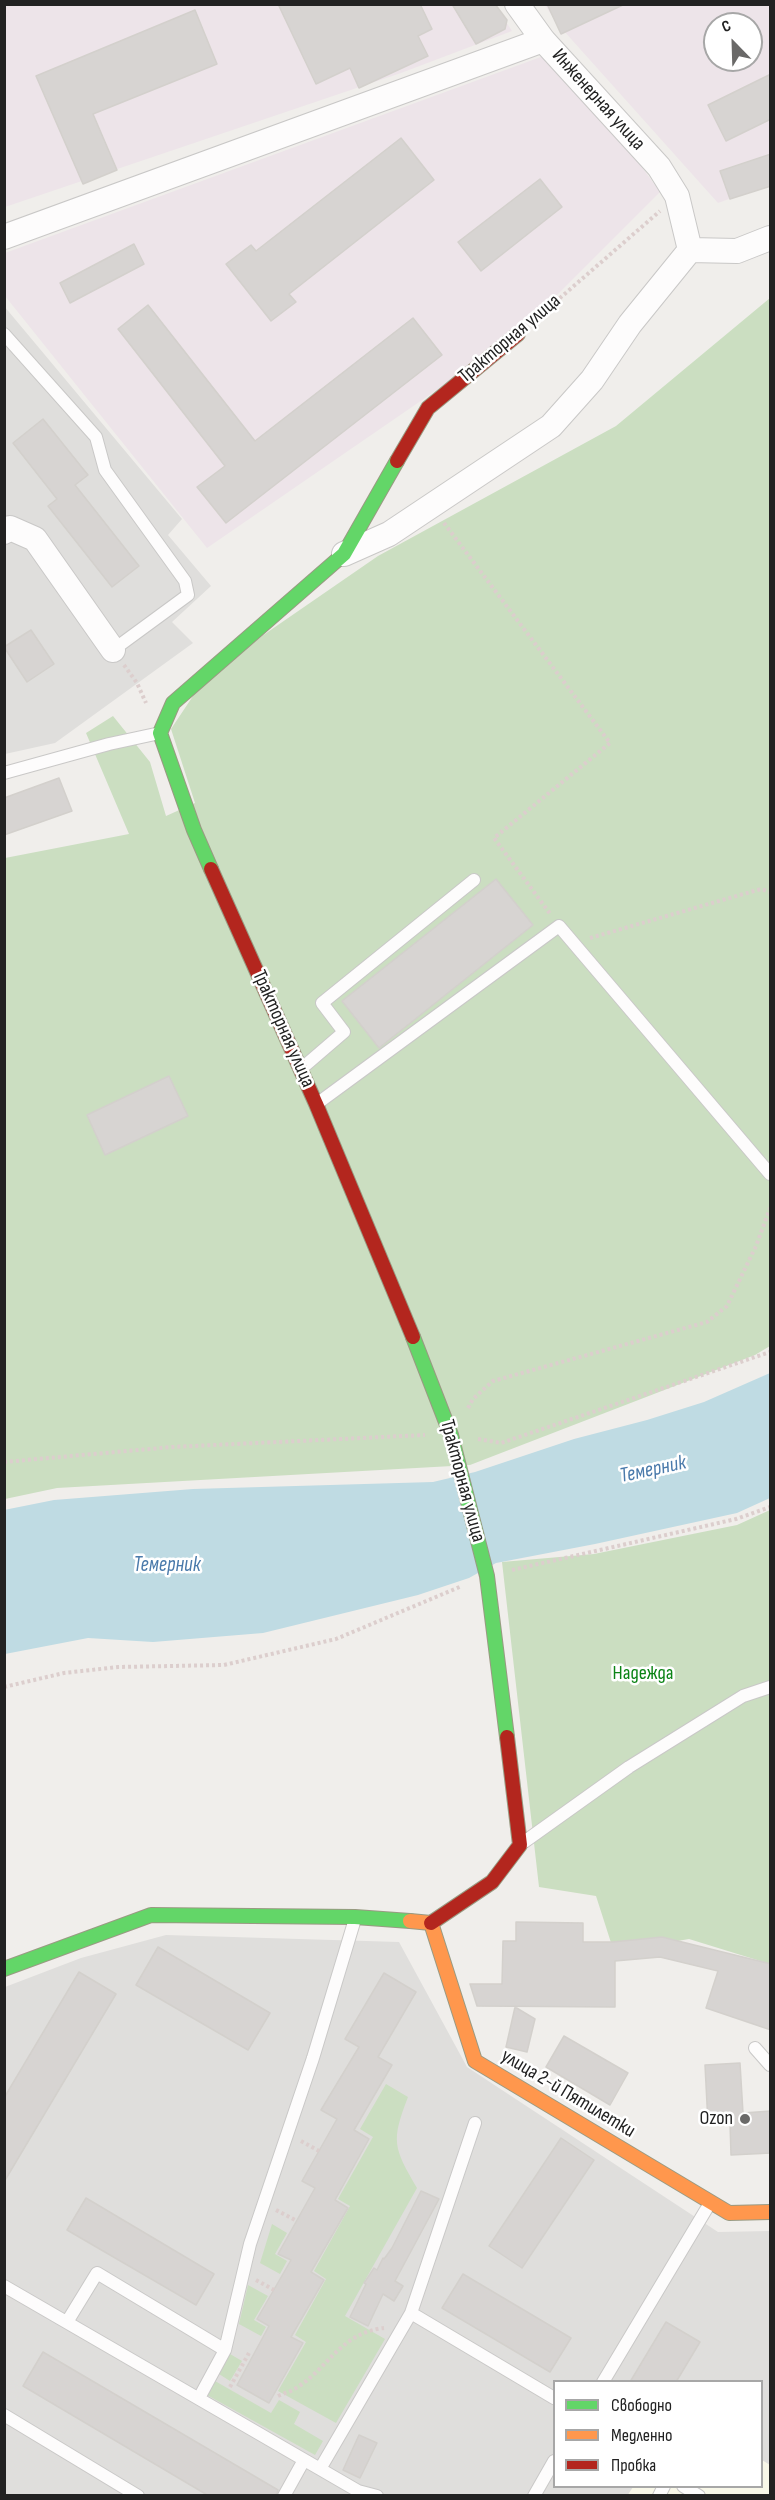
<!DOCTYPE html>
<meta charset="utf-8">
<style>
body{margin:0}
#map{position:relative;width:775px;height:2500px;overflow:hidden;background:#f0eeeb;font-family:"Sofia Sans Condensed",sans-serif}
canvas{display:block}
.frame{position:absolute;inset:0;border:6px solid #222;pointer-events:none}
.legend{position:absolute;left:553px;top:2380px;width:210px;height:108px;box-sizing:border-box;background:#fff;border:2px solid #a7a7a7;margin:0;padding:8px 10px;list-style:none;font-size:18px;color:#222}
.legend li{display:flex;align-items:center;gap:12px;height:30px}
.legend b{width:30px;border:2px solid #a7a7a7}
.north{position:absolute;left:703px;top:12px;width:60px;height:60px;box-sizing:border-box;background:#fff;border:2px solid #a7a7a7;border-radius:50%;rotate:337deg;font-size:16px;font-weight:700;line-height:24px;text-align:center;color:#222}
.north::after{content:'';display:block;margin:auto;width:21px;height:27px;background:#6a6968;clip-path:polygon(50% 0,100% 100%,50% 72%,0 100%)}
</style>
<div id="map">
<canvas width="775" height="2500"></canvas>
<div class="frame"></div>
<ul class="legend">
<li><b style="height:8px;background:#63d668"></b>Свободно</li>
<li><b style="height:8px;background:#ff974d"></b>Медленно</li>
<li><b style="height:8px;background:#b3261e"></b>Пробка</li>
</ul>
<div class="north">С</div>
</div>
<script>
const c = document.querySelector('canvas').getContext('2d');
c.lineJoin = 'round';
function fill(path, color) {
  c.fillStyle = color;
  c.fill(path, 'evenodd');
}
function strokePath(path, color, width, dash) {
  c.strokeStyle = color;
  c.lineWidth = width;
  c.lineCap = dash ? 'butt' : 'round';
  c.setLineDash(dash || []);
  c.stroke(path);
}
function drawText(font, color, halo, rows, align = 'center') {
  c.font = font + ' "Sofia Sans Condensed",sans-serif';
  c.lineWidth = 5;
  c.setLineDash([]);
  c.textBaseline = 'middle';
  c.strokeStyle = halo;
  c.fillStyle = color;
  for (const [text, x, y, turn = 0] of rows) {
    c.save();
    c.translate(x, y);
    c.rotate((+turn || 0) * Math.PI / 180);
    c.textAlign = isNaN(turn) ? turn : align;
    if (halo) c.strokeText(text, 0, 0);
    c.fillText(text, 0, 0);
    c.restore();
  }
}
const residential = new Path2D(`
 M4,306L182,519L168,535L211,586L172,622L193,643L55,743L5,754Z
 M166,1935L399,1942L467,2067L718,2232L770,2231V2495L5,2496V1987L81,1958ZM554,2382H762V2486H554Z`);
const industrial = new Path2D(`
 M4,5H495L512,31L401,73L5,207Z
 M545,5H770V184L718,203L555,21ZM715,24H751V60H715Z
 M549,54L599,108L660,192L518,334L207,548L5,296V253Z`);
const education = new Path2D(`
 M762,2460L770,2465V2495L627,2496L633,2487L762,2486Z`);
const forest = new Path2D(`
 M770,298V1346L755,1355L470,1465L57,1488L5,1499V858L129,834L86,733L113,716L150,762L166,816L195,803L171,729L199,687L262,636L378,556L616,426Z
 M770,1510V1964L689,1939L614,1952L596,1896L539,1887L502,1562L594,1554L737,1525Z
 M386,2084L408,2097C391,2141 393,2147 417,2188L345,2316L385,2339L336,2423L278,2391L306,2342L295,2335L326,2279L314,2271L350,2206L338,2199L373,2137L360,2129Z
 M272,2224L287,2233L275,2254L287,2261L280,2274L260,2263Z
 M248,2285L268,2296L254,2320L266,2327L261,2336L239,2324Z
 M230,2354L242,2361L230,2381L219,2374Z
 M215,2381L271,2413L279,2400L300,2412L294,2424L323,2441L315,2455L207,2395Z`);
const water = new Path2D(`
 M770,1373V1498L737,1513L595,1544L496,1563L469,1578L418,1595L263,1633L153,1642L88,1638L5,1654L4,1510L54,1500L193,1489L433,1482L475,1472L574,1439L647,1420L704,1402Z`);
const building = new Path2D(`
 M278,4H420L432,29L418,36L428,56L359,88L350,68L316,84Z
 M452,4H495L507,20L505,29L476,44Z
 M547,4H625L561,34Z
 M195,10L217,64L93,114L117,170L83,184L36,76Z
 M771,74V119L726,141L708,105Z
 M401,138L434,180L289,294L296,302L271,321L226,264L251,245L256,251Z
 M771,154V186L730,199L720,171Z
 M540,179L562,207L481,271L458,242Z
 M134,244L144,264L70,303L60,283Z
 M148,305L255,441L413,318L442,355L226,523L197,487L225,466L118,329Z
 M43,419L88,475L75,485L139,566L112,587L48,506L57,499L13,443Z
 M31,630L54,664L27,682L4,647Z
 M59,778L72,811L4,835V798Z
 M496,879L533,925L379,1048L342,1001Z
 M169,1076L188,1116L105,1155L87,1115Z
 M516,1922L583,1923V1942H613L662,1937L771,1964V2030L706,2008L718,1971L660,1957L615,1961V2007L477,2006L470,1984H502L503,1941H516Z
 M158,1947L270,2013L248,2050L136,1985Z
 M79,1972L116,1994L4,2182V2098Z
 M384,1973L416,1992L378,2057L392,2065L354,2130L369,2139L335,2200L348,2208L311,2272L324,2280L291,2337L303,2343L269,2403L237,2385L269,2326L257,2319L291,2260L278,2254L315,2188L302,2181L337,2119L321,2110L359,2047L345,2039Z
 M515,2007L535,2019L527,2052L506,2047Z
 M564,2036L628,2073L610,2105L546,2067Z
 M740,2063L743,2113L771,2111V2153L731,2155L730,2123L708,2124L705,2065Z
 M561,2138L594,2160L522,2268L489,2246Z
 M421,2191L439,2199L395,2281L403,2286L394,2301L383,2294L368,2326L350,2317L366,2284L364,2283L374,2268L377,2270L383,2258L384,2259L392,2248Z
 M86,2198L214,2274L196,2305L67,2230Z
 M463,2274L571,2338L550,2372L442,2308Z
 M666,2322L700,2342L676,2382H630Z
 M43,2352L278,2490L276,2496H209L23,2386Z
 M359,2435L377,2443L360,2478L343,2470Z`);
const path = new Path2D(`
 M537,318L660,211
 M444,523L610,743L494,838L551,915
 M124,665L137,683L146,703
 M590,938L761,889L770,892
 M468,1408L473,1399L493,1381L707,1322L727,1306L756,1246L770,1208
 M478,1439L501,1443L770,1352
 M4,1462L172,1447L425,1435
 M512,1570L736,1519L770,1507
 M4,1687L64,1673L118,1667L224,1665L336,1639L462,1586
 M301,2141L319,2151
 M276,2210L297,2221
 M256,2280L274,2290
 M230,2387L249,2353
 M278,2396C284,2393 291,2392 296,2388C328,2369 340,2333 384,2328`);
const lane = new Path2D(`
 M4,334L96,437L105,470L185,581L188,595L113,650
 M4,773L109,744L160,733
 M301,1069L344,1032L322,1003L474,880
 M318,1103L559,926L770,1174
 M524,1842L629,1767L743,1696L770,1687
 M755,2048L770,2065
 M4,2286L358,2491L377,2496
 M411,2313L554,2398
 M67,2322L97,2273L225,2350
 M603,2382L710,2203
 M199,2398L225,2350L250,2244L313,2058L355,1919
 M4,2415L138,2496
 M320,2469L411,2313L475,2123
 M683,2486L699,2496
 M284,2496L304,2460
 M534,2496L554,2461
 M659,2496L664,2486`);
const street = new Path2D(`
 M517,4L543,40L659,167L677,196L690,250
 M4,237L543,40
 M690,250L737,251L770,238
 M4,532L10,528L35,539L113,650
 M344,554L389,534L551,426L592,380L630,324L690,250`);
const fast = new Path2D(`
 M211,869L194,830L160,733L173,703L344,554L397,461
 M413,1337L451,1435L487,1576L507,1737
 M4,1969L151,1915L355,1917L410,1921`);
const slow = new Path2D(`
 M410,1921L431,1923L475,2061L729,2213L770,2212`);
const jam = new Path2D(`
 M397,461L428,408L518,334
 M211,869L316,1104L413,1337
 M431,1923L492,1882L520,1845L507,1737`);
const markers = [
 [745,2119,6,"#6a6968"]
];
const streetNames = [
 ["Инженерная улица",598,100,48],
 ["Тракторная улица",510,339,-40],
 ["Тракторная улица",283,1029,66],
 ["Тракторная улица",462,1481,75],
 ["улица 2-й Пятилетки",568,2094,31]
];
const parkNames = [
 ["Надежда",643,1674]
];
const poiNames = [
 ["Ozon",733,2119]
];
const waterNames = [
 ["Темерник",653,1470,-12],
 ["Темерник",167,1566]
];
fill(residential, '#dfdedc');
fill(industrial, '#ede4e9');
fill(education, '#f8f7e8');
fill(forest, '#cbdec1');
fill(water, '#bfdbe3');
fill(building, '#d7d4d2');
strokePath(building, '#d3d0cc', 1.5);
strokePath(lane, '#c9c8c7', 14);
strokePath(street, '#c9c8c7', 26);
strokePath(fast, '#999a82', 16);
strokePath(slow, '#999a82', 16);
strokePath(jam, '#999a82', 16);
strokePath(path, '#dccecd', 4, [3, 3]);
strokePath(lane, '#fdfcfc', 12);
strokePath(street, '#fdfcfc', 24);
strokePath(fast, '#63d668', 14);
strokePath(slow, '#ff974d', 14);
strokePath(jam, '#b3261e', 14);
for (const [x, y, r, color] of markers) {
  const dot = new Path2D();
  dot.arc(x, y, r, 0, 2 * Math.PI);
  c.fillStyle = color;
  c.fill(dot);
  strokePath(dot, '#fff', 2);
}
drawText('20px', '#222', '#fff', streetNames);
drawText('20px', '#0c8416', '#fff', parkNames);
drawText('20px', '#222', '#fff', poiNames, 'right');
drawText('italic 21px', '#4a7aab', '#fff', waterNames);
</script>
